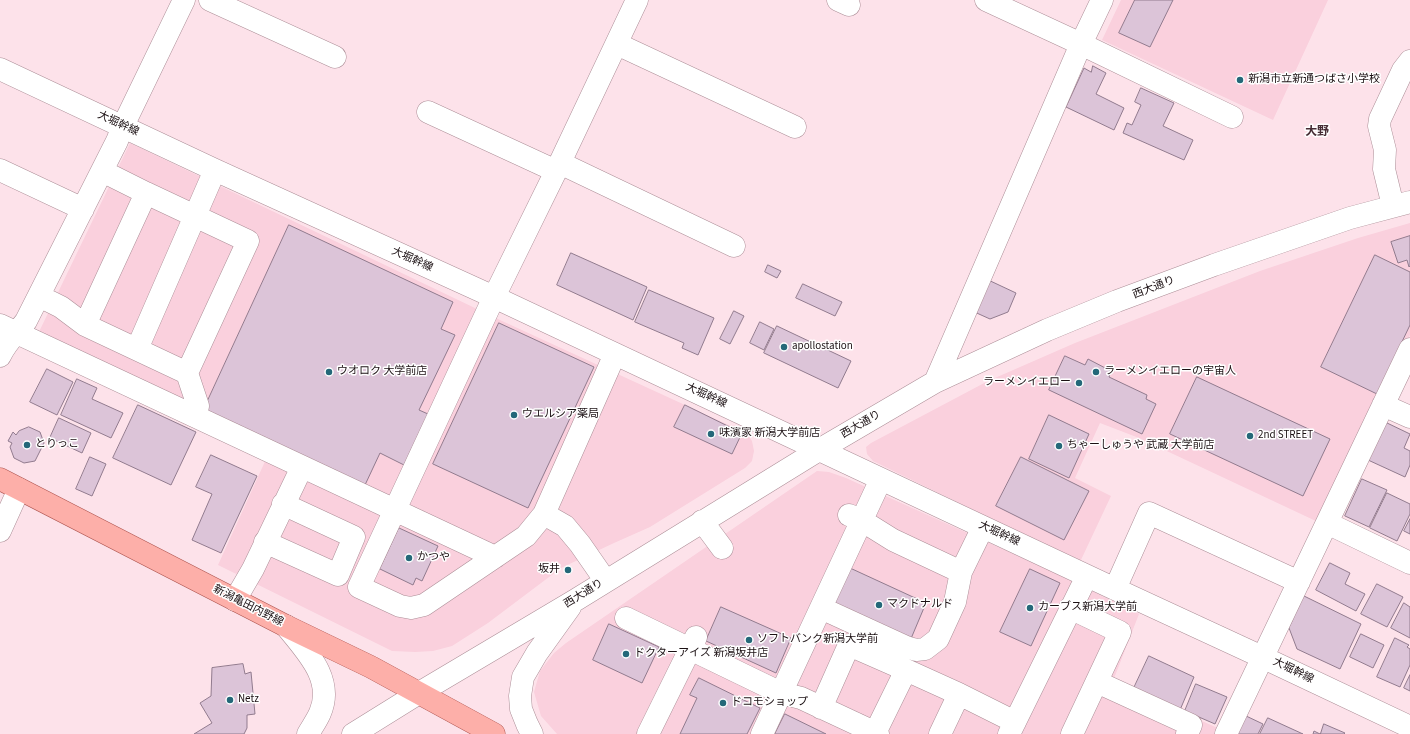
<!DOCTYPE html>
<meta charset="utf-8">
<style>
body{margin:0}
canvas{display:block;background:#fde2ea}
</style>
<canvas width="1410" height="734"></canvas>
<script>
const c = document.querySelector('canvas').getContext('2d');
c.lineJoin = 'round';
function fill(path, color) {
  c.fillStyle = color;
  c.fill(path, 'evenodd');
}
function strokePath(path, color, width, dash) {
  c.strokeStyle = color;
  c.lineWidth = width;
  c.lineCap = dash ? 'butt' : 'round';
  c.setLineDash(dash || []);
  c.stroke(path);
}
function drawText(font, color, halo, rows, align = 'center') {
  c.font = font + ' "Source Sans 3","Noto Sans JP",sans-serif';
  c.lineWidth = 3;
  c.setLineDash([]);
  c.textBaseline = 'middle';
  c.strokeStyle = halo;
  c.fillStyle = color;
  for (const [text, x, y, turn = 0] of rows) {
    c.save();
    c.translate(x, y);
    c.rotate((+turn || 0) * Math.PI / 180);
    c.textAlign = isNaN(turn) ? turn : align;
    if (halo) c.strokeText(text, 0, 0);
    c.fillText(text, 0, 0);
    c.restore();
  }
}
const built = new Path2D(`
 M1121,0H1328L1273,120L1102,40Z
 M130,143L500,320L746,433L752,441L754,451L752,461L745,468L650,527L614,543L561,568L488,623L452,646L433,651L415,652L392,651L218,565L272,446L37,336Z
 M1410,223V335L1318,522L1139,438L1100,423L1075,478L1111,496L1080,562L873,461L867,454L866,447L871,443L988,381L1075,343L1260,271L1358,238Z
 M817,471L829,472L846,478L1049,570L1139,614L1113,681L1222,730L1220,734H557L541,716L534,692L540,671L554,653L566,643Z`);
const building = new Path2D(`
 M1135,0H1173L1150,47L1119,33Z
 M1093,66L1106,73L1096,94L1124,108L1114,130L1066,107L1084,68L1091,72Z
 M1141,88L1174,103L1163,126L1193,140L1184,160L1123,133L1127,123L1132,125L1141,105L1135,102Z
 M289,225L453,302L441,329L455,335L419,410L428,414L404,465L380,453L365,485L204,409Z
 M1410,236V266L1409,267L1407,260L1398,263L1391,242Z
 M571,253L647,287L633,320L557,285Z
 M1375,255L1410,272V325L1377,394L1321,367Z
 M768,265L781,271L777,278L765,272Z
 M984,278L1016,293L1008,312L990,319L970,310Z
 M803,284L842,302L835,316L796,298Z
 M649,290L714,318L698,355L682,348L684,343L635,322Z
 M734,311L744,316L730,344L720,339Z
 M760,322L774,329L764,350L750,343Z
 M499,323L594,367L528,508L433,464Z
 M777,326L851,361L838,388L764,353Z
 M1065,356L1085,365L1088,359L1111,371L1109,377L1147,395L1146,399L1156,404L1142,434L1049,390Z
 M47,369L73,382L57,415L30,402Z
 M1197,377L1330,439L1303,496L1170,434Z
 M77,379L97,388L92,399L123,413L111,438L61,415Z
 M138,405L196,432L171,485L113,458Z
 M685,405L742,433L732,454L674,427Z
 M1049,415L1089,434L1069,478L1029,459Z
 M59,418L91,433L82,453L50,438Z
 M1385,422L1410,434L1404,448L1410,451V465L1405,477L1368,460Z
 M29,427L40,432L44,443L35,461L24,463L14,458L10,447L12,443L8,441L13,432L16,435L19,431Z
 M211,455L257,476L221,553L192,540L212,494L196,487Z
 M90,457L106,464L92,496L76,489Z
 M1021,457L1089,491L1064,540L996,506Z
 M1362,479L1387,490L1369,527L1345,516Z
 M1387,493L1410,504V514L1397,541L1370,528Z
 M1410,519V534L1404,531Z
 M399,528L438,546L422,581L416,578L413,585L380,569Z
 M1330,563L1350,573L1345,584L1365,594L1356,611L1316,590Z
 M850,568L926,603L910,641L832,606Z
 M1030,569L1060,583L1031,646L1000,632Z
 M1377,584L1403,597L1387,627L1361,614Z
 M1304,596L1361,624L1340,669L1297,649L1289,628Z
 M1404,603L1410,607V638L1391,628Z
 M721,607L791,638L776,673L706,641Z
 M609,624L659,647L642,683L593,660Z
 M1361,634L1384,645L1373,668L1350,657Z
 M1395,638L1409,645L1407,647L1410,649V665L1400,687L1377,677Z
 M1149,656L1194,677L1180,710L1134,688Z
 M243,664L245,674L251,672L255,714L247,715V728L244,734H194L212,723L200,703L211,696L212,668Z
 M1410,675V691L1404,688Z
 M699,678L760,708L747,734H680L697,698L690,695Z
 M1196,684L1227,697L1215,724L1185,711Z
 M785,714L826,734H775Z
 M1244,715L1263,724L1258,734H1236Z
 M1268,718L1303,734H1260Z
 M1324,724L1345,733L1344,734H1313L1314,731L1320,734Z`);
const minor = new Path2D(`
 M210,0L335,57
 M838,0L849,5
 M986,0L1081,44L1232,117
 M617,44L795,127
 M0,69L215,170L494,297L1115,589L1262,657L1410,727
 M428,112L556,171
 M560,163L734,246
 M0,170L83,209
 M102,171L146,193
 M1393,206L1384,169L1385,150L1379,126L1380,119L1403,70L1410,61
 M39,296L61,307L85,325L187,373L198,406L195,416
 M0,325L495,557
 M85,325L146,193L248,241L187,373
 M137,349L215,170
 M0,356C6,342 17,333 26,321L117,141L123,126L184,0
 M935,382L1081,44L1102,0
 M1383,405L1410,417
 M544,514L526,536L424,605L411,608L400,606L359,587L494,297L556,171L637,0
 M849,515L861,520L893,540L961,572
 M702,521L722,548
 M1327,523L1410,563
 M0,531L19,489
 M265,542L338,575L354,537L283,504
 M605,580L580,544L565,526L544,514L615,354
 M1115,589L1149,513L1299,582
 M235,600L253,569L302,467
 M821,608L906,647L916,650L925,649L938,639L955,602L961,572L983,527
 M1070,608L1120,632L1072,734
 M626,618L781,693L801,698L878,734
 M286,626C305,650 335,679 320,713C317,720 312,727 308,734
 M1097,682L1191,725L1187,734
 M821,708L849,645L906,670
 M875,733L906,670L959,694
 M353,734L419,693L574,601L819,450L935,382L1047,330L1117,301L1214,265L1350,218L1410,202
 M532,734L527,724L521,709L520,696L523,677L537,653L570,607
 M648,734L696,637
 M762,734L881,479
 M940,734L959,694L1015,722
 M1009,734L1087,576
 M1226,734L1410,349`);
const major = new Path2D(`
 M0,479L286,626L371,667L494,734`);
const markers = [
 [1240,80,4,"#246879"],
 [784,347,4,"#246879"],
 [329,372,4,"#246879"],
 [1096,372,4,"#246879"],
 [1079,383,4,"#246879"],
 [514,415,4,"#246879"],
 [711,434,4,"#246879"],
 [1250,436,4,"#246879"],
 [27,445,4,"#246879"],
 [1059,446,4,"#246879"],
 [409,558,4,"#246879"],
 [568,570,4,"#246879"],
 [879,605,4,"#246879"],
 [1030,608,4,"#246879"],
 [749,640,4,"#246879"],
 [626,654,4,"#246879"],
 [230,700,4,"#246879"],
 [723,703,4,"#246879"]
];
const poiNames = [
 ["新潟市立新通つばさ小学校",1248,80],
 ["apollostation",792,347],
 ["ウオロク 大学前店",337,372],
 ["ラーメンイエローの宇宙人",1104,372],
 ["ラーメンイエロー",1071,383,"right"],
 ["ウエルシア薬局",522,415],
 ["味濱家 新潟大学前店",719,434],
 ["2nd STREET",1258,436],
 ["とりっこ",35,445],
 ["ちゃーしゅうや 武蔵 大学前店",1067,446],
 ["かつや",417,558],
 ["坂井",560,570,"right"],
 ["マクドナルド",887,605],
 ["カーブス新潟大学前",1038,608],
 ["ソフトバンク新潟大学前",757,640],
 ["ドクターアイズ 新潟坂井店",634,654],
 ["Netz",238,700],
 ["ドコモショップ",731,703]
];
const streetNames = [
 ["大堀幹線",118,124,25],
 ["大堀幹線",412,260,24],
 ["西大通り",1154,288,-21],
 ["大堀幹線",706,396,25],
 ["西大通り",861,425,-30],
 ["大堀幹線",999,534,25],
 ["西大通り",584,594,-32],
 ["新潟亀田内野線",248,606,27],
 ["大堀幹線",1293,671,26]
];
const neighbourhoodNames = [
 ["大野",1317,132]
];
fill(built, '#fad0dd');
fill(building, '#dcc4d8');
strokePath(building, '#917b8e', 1);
strokePath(minor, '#ac8e97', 23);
strokePath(major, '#ad544f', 23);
strokePath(minor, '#fff', 22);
strokePath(major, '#fdafa9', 22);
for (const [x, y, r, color] of markers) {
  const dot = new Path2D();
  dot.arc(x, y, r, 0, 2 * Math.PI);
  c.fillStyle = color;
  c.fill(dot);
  strokePath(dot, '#fff', 1.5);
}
drawText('11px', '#1b1013', '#fff', poiNames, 'left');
drawText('11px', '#1b1013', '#fff', streetNames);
drawText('bold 12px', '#462d35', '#fff', neighbourhoodNames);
</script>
